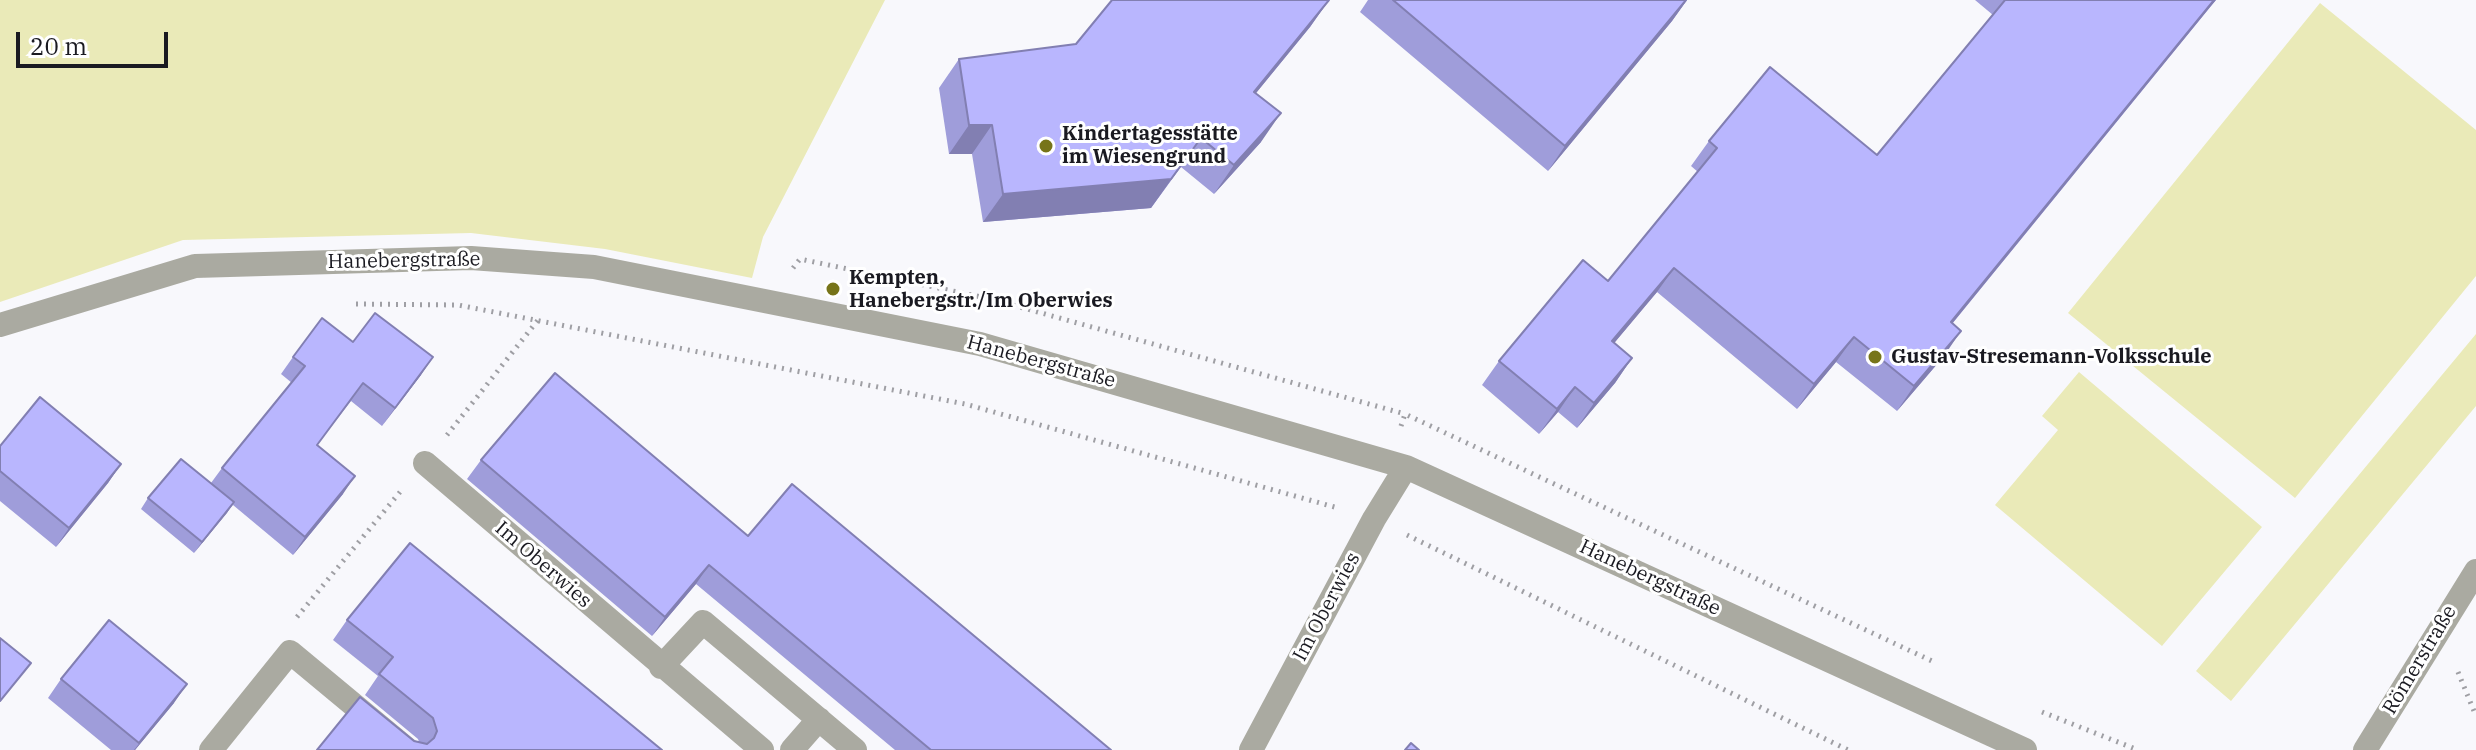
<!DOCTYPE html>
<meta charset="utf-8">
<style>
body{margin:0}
#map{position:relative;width:2476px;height:750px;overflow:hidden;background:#f8f8fc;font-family:"IBM Plex Serif",serif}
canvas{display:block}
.scale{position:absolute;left:16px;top:32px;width:152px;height:36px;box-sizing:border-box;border:4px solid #1a1a21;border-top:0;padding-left:10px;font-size:24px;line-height:28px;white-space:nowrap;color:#1a1a21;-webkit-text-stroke:6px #fff;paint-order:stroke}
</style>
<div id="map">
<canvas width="2476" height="750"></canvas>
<div class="scale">20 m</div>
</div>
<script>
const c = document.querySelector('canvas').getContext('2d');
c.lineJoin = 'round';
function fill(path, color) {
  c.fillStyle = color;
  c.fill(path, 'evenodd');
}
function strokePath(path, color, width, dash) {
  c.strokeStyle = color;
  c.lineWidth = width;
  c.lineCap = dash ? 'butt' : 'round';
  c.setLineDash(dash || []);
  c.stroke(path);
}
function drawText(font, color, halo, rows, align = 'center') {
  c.font = font + ' "IBM Plex Serif",serif';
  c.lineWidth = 6;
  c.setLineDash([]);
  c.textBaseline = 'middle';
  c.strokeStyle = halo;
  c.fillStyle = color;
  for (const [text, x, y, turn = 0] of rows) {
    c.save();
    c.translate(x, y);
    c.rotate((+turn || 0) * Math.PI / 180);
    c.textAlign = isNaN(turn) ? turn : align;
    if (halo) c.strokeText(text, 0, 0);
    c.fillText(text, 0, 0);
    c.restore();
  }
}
const green = new Path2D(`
 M0,0H885L763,237L752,278L605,249L471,233L183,240L0,302Z
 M2320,3L2476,130V276L2295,498L2068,313Z
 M2476,334V406L2231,701L2196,671Z
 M2079,372L2262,527L2162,646L1995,505L2058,430L2042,416Z`);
const path = new Path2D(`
 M793,268L800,259L991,299
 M356,304L458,305L965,404L1338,508
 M989,308L991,299L1405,414
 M1401,426L1405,414L1932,661
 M447,435L538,320
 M1407,535L1848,750
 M297,617L400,492
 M2458,672L2476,716
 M2042,712L2138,750`);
const lane = new Path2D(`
 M425,463L762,750
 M661,667L703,622L855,750
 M792,750L819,719`);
const street = new Path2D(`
 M0,325L195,266L471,258L594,267L980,344L1406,467L2025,750
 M211,750L290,652L408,750
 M1251,750L1374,519L1406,467
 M2365,750L2476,571`);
const wall = new Path2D(`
 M1329,0L1310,27L1256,93L1261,142L1214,194L1181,167L1151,208L983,222L972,154H949L939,88L959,59L1076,44Z
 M1368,0H1687L1672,21L1548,171L1360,12Z
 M1975,0H2216L1952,324L1944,356L1897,411L1836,362L1797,409L1657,292L1614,343L1632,358L1615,383L1577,428L1558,412L1539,434L1482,385L1499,361L1608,281L1698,172L1691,166L1709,141L1877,155L1993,15Z
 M353,342L421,375L382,426L351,401L317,445L343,494L293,555L233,505L194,553L141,509L148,498L211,483L222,468L292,383L281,374L293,357Z
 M0,446L121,464L108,483L56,547L0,501Z
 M481,460L748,536L1111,750H895L696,584L652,636L467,479Z
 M347,620L662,750H317L414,741L419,742L418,739L365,695L378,676L333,640Z
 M61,679L174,703L135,750H111L48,698Z`);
const shadedWall = new Path2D(`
 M1329,0L1310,27L1234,120L1254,92Z
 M1687,0L1672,21L1548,171L1565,146Z
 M2214,0H2216L2210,7L1933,347L1951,322Z
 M1281,113L1261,142L1214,194L1234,165Z
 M969,125H992L972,154H949Z
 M1201,138L1151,208L983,222L1003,194Z
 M1674,268L1657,292L1595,366L1612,341Z
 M1961,331L1944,356L1897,411L1914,386Z
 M1854,337L1836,362L1797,409L1814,384Z
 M433,357L421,375L382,426L395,408Z
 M1632,358L1615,383L1577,428L1594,403Z
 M1575,387L1558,412L1539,434L1557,409Z
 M121,464L108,483L56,547L69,528Z
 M355,476L343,494L293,555L305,537Z
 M234,502L227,513L194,553L202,542Z
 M709,565L696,584L652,636L665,617Z
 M187,684L174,703L135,750H134Z`);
const building = new Path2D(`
 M1112,0H1329L1254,92L1281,113L1234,165L1201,138L1171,179L1003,194L992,125H969L959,59L1076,44Z
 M1393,0H1686L1565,146Z
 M2005,0H2214L1951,322L1961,331L1914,386L1854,337L1814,384L1674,268L1612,341L1632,358L1594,403L1575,387L1557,409L1499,361L1583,260L1608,281L1717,148L1709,141L1770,67L1877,155Z
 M375,313L433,357L395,408L363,383L317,445L355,476L305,537L222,468L305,366L293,357L322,318L353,342Z
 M555,373L748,536L792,484L1111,750H931L709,565L665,617L481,460Z
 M40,397L121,464L69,528L0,471V446Z
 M181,459L234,502L202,542L148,498Z
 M410,543L662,750H317L360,697L414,741L427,744L434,738L437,731L433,718L379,674L393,657L347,620Z
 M109,620L187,684L139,743L61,679Z
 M0,638L31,663L0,701Z
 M1411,743L1419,750H1405Z`);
const markers = [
 [1046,146,8,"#777419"],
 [833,289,8,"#777419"],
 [1875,357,8,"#777419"]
];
const poiNames = [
 ["Kindertagesstätte",1062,134],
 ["im Wiesengrund",1062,157],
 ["Kempten,",849,278],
 ["Hanebergstr./Im Oberwies",849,301],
 ["Gustav-Stresemann-Volksschule",1891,357]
];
const streetNames = [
 ["Hanebergstraße",404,261,-1],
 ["Hanebergstraße",1041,362,15],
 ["Im Oberwies",543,565,41],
 ["Hanebergstraße",1650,578,25],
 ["Im Oberwies",1327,607,-62],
 ["Römerstraße",2420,660,-59]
];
fill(green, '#eaeab8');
strokePath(path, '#9f9fa4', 5, [2, 6]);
strokePath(lane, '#aaaaa1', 24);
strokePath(street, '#aaaaa1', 24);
fill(wall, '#9f9dda');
fill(shadedWall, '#827fb2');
fill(building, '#b9b6fe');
strokePath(building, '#827fb2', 2);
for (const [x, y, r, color] of markers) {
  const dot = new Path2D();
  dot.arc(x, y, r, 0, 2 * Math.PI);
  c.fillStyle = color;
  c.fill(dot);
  strokePath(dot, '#fff', 3);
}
drawText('bold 20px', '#1a1a21', '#fff', poiNames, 'left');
drawText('20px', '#1a1a21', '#fff', streetNames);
</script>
